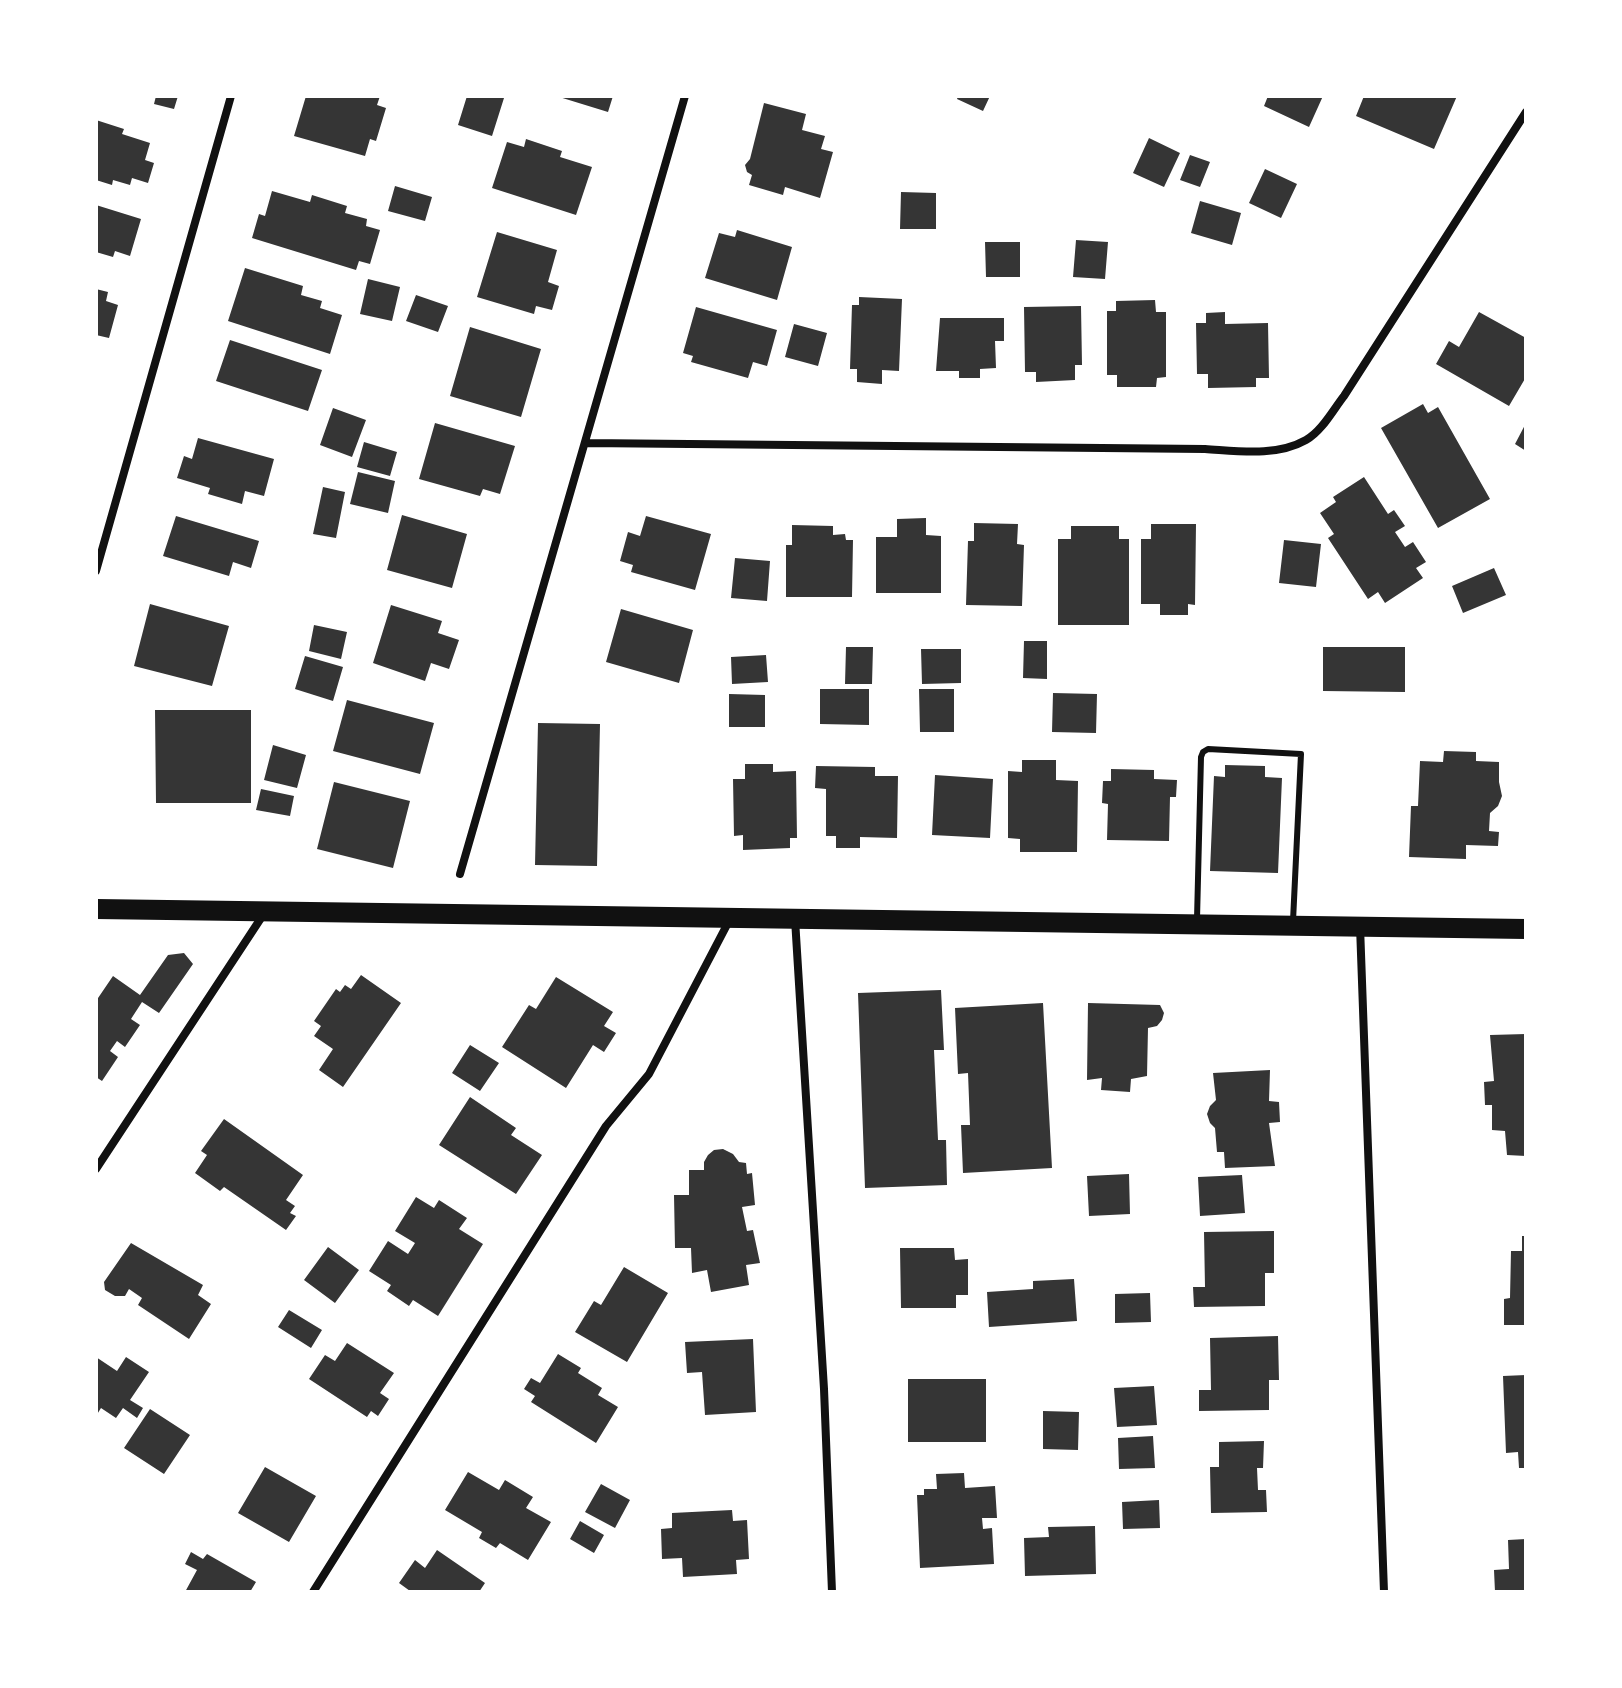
<!DOCTYPE html>
<style>
body{margin:0}
#map{position:relative;width:1622px;height:1688px;overflow:hidden;background:#fff;font-family:Jost,sans-serif}
canvas{display:block}
.frame{position:absolute;inset:0;border:98px solid #fff;pointer-events:none}
</style>
<div id="map">
<canvas width="1622" height="1688"></canvas>
<div class="frame"></div>
</div>
<script>
const c = document.querySelector('canvas').getContext('2d');
c.lineJoin = 'round';
function fill(path, color) {
  c.fillStyle = color;
  c.fill(path, 'evenodd');
}
function strokePath(path, color, width, dash) {
  c.strokeStyle = color;
  c.lineWidth = width;
  c.lineCap = dash ? 'butt' : 'round';
  c.setLineDash(dash || []);
  c.stroke(path);
}
const building = new Path2D(`
 M156,96H178L174,109L154,104Z
 M306,96H380L377,105L386,108L376,141L370,139L365,156L294,136Z
 M467,96H497L504,98L492,136L458,125Z
 M556,96H613L608,112Z
 M958,96H990L983,111L957,99Z
 M1268,96H1323L1309,127L1264,106Z
 M1364,96H1457L1434,149L1356,116Z
 M764,103L806,114L802,130L825,136L821,149L833,152L820,198L785,187L783,195L749,185L752,175L747,172L745,165L750,159Z
 M96,120L124,129L122,134L150,143L145,160L154,163L148,183L132,178L130,185L113,180L112,185L96,180Z
 M1149,138L1180,153L1164,187L1133,173Z
 M526,139L562,151L560,157L592,167L576,215L492,188L507,142L524,147Z
 M1190,155L1210,162L1200,187L1180,180Z
 M1265,169L1297,184L1281,218L1249,203Z
 M395,186L432,197L425,221L388,211Z
 M272,191L310,202L312,195L347,206L345,213L367,219L366,226L380,230L370,264L359,261L356,270L252,238L259,214L265,216Z
 M901,192L936,193V229H900Z
 M1200,201L1241,213L1232,245L1191,233Z
 M96,205L141,219L130,256L115,251L113,257L96,252Z
 M737,230L792,247L777,300L705,278L719,233L735,237Z
 M497,232L557,250L548,282L559,286L552,310L536,306L534,314L477,297Z
 M1076,240L1108,242L1105,279L1073,277Z
 M985,242H1020V277H986Z
 M245,268L303,286L301,295L322,301L320,308L342,315L330,354L228,321Z
 M368,279L400,287L392,321L360,314Z
 M96,289L108,292L106,301L118,305L109,338L96,335Z
 M416,295L448,306L438,332L406,321Z
 M859,297L902,299L899,371L882,370V384L857,382V369H850L852,305H859Z
 M1155,300L1156,312H1166V377L1157,378L1156,387H1117V375H1107V311H1116V301Z
 M1081,306L1082,365H1075V380L1036,382V372H1025L1024,307Z
 M696,307L777,330L767,366L753,362L748,378L691,362L693,356L683,353Z
 M1225,312V324L1268,323L1269,378H1256V387L1208,388V374H1197L1196,323H1206V313Z
 M1479,312L1526,338V377L1509,406L1436,364L1449,341L1459,347Z
 M940,318H1004V341H995L996,368L980,369V378H959V371H936Z
 M794,324L827,333L818,366L785,357Z
 M470,327L541,349L521,417L450,396Z
 M230,340L322,370L308,411L216,381Z
 M1423,404L1428,413L1438,407L1490,499L1438,528L1381,428Z
 M333,408L366,420L352,457L320,445Z
 M435,423L515,446L500,494L483,489L480,496L419,479Z
 M1526,423V451L1515,444Z
 M198,438L274,459L264,496L245,491L242,504L208,494L210,488L177,478L184,456L192,459Z
 M364,442L397,452L390,476L357,467Z
 M358,472L395,481L388,513L350,504Z
 M1364,477L1388,514L1394,510L1405,526L1395,532L1405,547L1413,542L1426,562L1416,568L1423,578L1385,603L1378,592L1368,599L1328,538L1334,534L1320,513L1336,502L1333,497Z
 M323,487L345,492L336,538L313,534Z
 M402,515L467,534L452,588L387,570Z
 M176,516L259,541L251,568L233,562L229,576L163,556Z
 M646,516L711,534L695,590L631,572L633,565L620,561L628,532L640,536Z
 M926,518V535L941,536V593H876V537H897V519Z
 M974,523L1018,524L1017,544L1024,545L1022,606L966,605L968,541H974Z
 M1151,524H1196L1195,605L1188,604V615H1160V604H1141V539H1151Z
 M792,525L833,526V535L845,534L846,540H853L852,597H786V545H792Z
 M1071,526H1119V539H1129V625H1058V539H1071Z
 M1284,540L1321,544L1316,587L1279,583Z
 M735,558L770,561L767,601L731,598Z
 M1494,568L1506,595L1463,613L1452,586Z
 M150,604L229,626L212,686L134,666Z
 M391,605L442,621L438,633L459,640L449,669L431,663L425,681L373,663Z
 M621,609L693,630L679,683L606,662Z
 M314,625L347,632L341,659L309,651Z
 M1024,641H1047V679L1023,678Z
 M846,647H873L872,684H845Z
 M1323,647H1405V692L1323,691Z
 M921,649H961V683L922,684Z
 M766,655L768,682L732,684L731,657Z
 M305,656L343,667L333,701L295,689Z
 M820,689H869V725L820,724Z
 M919,689H954V732H920Z
 M1053,693L1097,694L1096,733L1052,732Z
 M729,694L765,695V727H729Z
 M347,700L434,723L420,774L333,751Z
 M155,710H251V803H156Z
 M538,723L600,724L597,866L535,865Z
 M273,745L306,755L297,788L264,780Z
 M1444,751L1476,752V761L1499,762V782L1502,796L1498,806L1490,813L1489,831L1499,832L1498,846L1466,845V859L1409,857L1411,806H1418L1420,761L1443,762Z
 M1022,760H1056V780L1078,781L1077,852H1020V839L1008,838V771L1022,772Z
 M745,764H773V772L796,771L797,838H790V848L743,850V835L734,836L733,779H745Z
 M1225,765L1265,766V777L1282,778L1278,873L1210,871L1214,776L1225,777Z
 M816,766L875,767V776H898L897,838L860,837V848H836V836H826V789L815,788Z
 M1111,769L1154,770V779L1177,780L1176,797H1170L1169,841L1107,840L1108,804L1102,803L1103,781H1111Z
 M935,775L993,779L990,838L932,835Z
 M334,782L410,801L393,868L317,849Z
 M261,789L294,796L290,816L256,810Z
 M184,953L193,964L159,1013L142,1002L131,1019L140,1025L125,1047L117,1041L110,1051L118,1057L102,1081L96,1077V1001L113,976L140,995L168,955Z
 M361,975L401,1003L343,1087L319,1070L333,1049L314,1036L321,1026L314,1021L336,989L340,992L345,985L351,989Z
 M556,977L613,1012L604,1026L616,1033L604,1052L593,1045L566,1088L502,1047L529,1005L536,1009Z
 M941,990L944,1050H934L938,1140H946L947,1185L865,1188L858,993Z
 M1043,1003L1052,1168L963,1173L961,1125H970L968,1073L958,1074L955,1008Z
 M1088,1003L1160,1005L1164,1013L1162,1020L1157,1026L1148,1028L1147,1076L1131,1079L1130,1092L1101,1090L1102,1078L1087,1080Z
 M1526,1034V1156L1507,1155L1505,1131L1492,1130V1105H1485L1484,1082L1494,1081L1490,1035Z
 M470,1045L499,1063L480,1091L452,1073Z
 M1270,1070L1269,1101L1279,1102L1280,1122L1269,1123L1275,1166L1225,1168L1224,1152H1217L1215,1128L1210,1123L1207,1114L1210,1106L1216,1100L1213,1073Z
 M470,1097L516,1128L511,1135L542,1155L516,1194L439,1145Z
 M224,1119L303,1175L286,1200L295,1206L290,1213L296,1216L286,1230L224,1187L220,1191L195,1173L207,1155L201,1151Z
 M723,1149L733,1154L739,1162L746,1163L747,1174L752,1173L755,1205L742,1207L747,1231L753,1230L760,1263L746,1265L749,1285L711,1292L707,1270L692,1273L691,1248H675L674,1195H689V1170H704V1162L708,1155L714,1150Z
 M1129,1174L1130,1214L1089,1216L1087,1176Z
 M1242,1175L1245,1213L1200,1216L1198,1177Z
 M416,1197L434,1208L439,1200L467,1218L459,1229L483,1244L438,1316L413,1300L409,1306L387,1291L391,1285L369,1271L388,1241L408,1254L415,1243L395,1231Z
 M1274,1231V1273H1265V1306L1194,1307L1193,1287H1205L1204,1232Z
 M1522,1236H1526V1325H1504V1299L1510,1298L1511,1251H1522Z
 M131,1243L203,1285L198,1295L211,1304L189,1339L138,1305L142,1298L129,1289L125,1296H115L105,1290L104,1282Z
 M328,1247L359,1270L335,1303L304,1280Z
 M900,1248H954L955,1260L968,1259V1295H956V1308H901Z
 M624,1267L668,1293L627,1362L575,1332L594,1301L601,1305Z
 M1074,1279L1077,1321L989,1327L987,1292L1033,1289V1281Z
 M1150,1293L1151,1322L1115,1323V1294Z
 M289,1310L322,1330L311,1348L278,1327Z
 M1278,1336L1279,1380H1269V1410L1199,1411V1390H1211L1210,1338Z
 M753,1339L756,1412L705,1415L702,1372L687,1373L685,1342Z
 M347,1343L394,1373L380,1393L389,1399L378,1416L371,1411L367,1417L309,1379L325,1355L335,1361Z
 M558,1354L581,1368L578,1373L602,1388L598,1395L618,1407L596,1443L531,1402L535,1396L524,1389L531,1378L540,1383Z
 M96,1357L117,1371L126,1357L149,1372L130,1400L143,1408L137,1418L123,1408L116,1418L101,1408L96,1416Z
 M1526,1375V1468H1519L1518,1452L1506,1453L1503,1376Z
 M908,1379H986V1442H908Z
 M1154,1386L1157,1425L1117,1427L1114,1388Z
 M150,1409L190,1435L164,1474L124,1448Z
 M1043,1411L1079,1412L1078,1450L1043,1449Z
 M1153,1436L1155,1468L1119,1469L1118,1438Z
 M1264,1441L1263,1468H1257L1258,1490H1266L1267,1512L1211,1513L1210,1467H1219V1442Z
 M265,1467L316,1496L289,1542L238,1513Z
 M468,1472L499,1490L505,1480L533,1497L526,1508L551,1522L528,1560L500,1543L496,1548L479,1538L482,1532L445,1510Z
 M964,1473L965,1488L995,1486L997,1518H982L983,1529L992,1528L994,1564L920,1568L917,1495H924V1489H937L936,1474Z
 M601,1484L630,1500L615,1528L585,1512Z
 M1159,1500L1160,1528L1123,1529L1122,1502Z
 M732,1510L733,1521L747,1520L749,1559L736,1560L737,1574L683,1577L682,1558L662,1559L661,1529L672,1528V1513Z
 M580,1521L604,1535L594,1553L570,1539Z
 M1095,1526L1096,1574L1025,1576L1024,1538L1049,1537L1048,1527Z
 M1526,1539V1592H1495L1494,1570L1509,1569L1508,1540Z
 M437,1550L485,1583L479,1592H409L410,1591L399,1583L415,1560L425,1568Z
 M191,1552L203,1559L207,1554L256,1582L250,1592H185L197,1570L185,1564Z`);
const service = new Path2D(`
 M1197,919L1201,757L1203,752L1208,749L1301,754L1293,921`);
const minor = new Path2D(`
 M586,443L1205,449C1238,451 1276,457 1306,440C1322,431 1333,410 1344,396L1526,112
 M96,571L231,96
 M460,874L685,96
 M795,919L824,1389L832,1592
 M1360,926L1384,1592
 M96,1169L265,912
 M313,1592L606,1126L649,1074L730,919`);
const primary = new Path2D(`
 M96,909L1526,929`);
fill(building, '#353535');
strokePath(service, '#111', 6);
strokePath(minor, '#111', 8);
strokePath(primary, '#111', 20);
</script>
